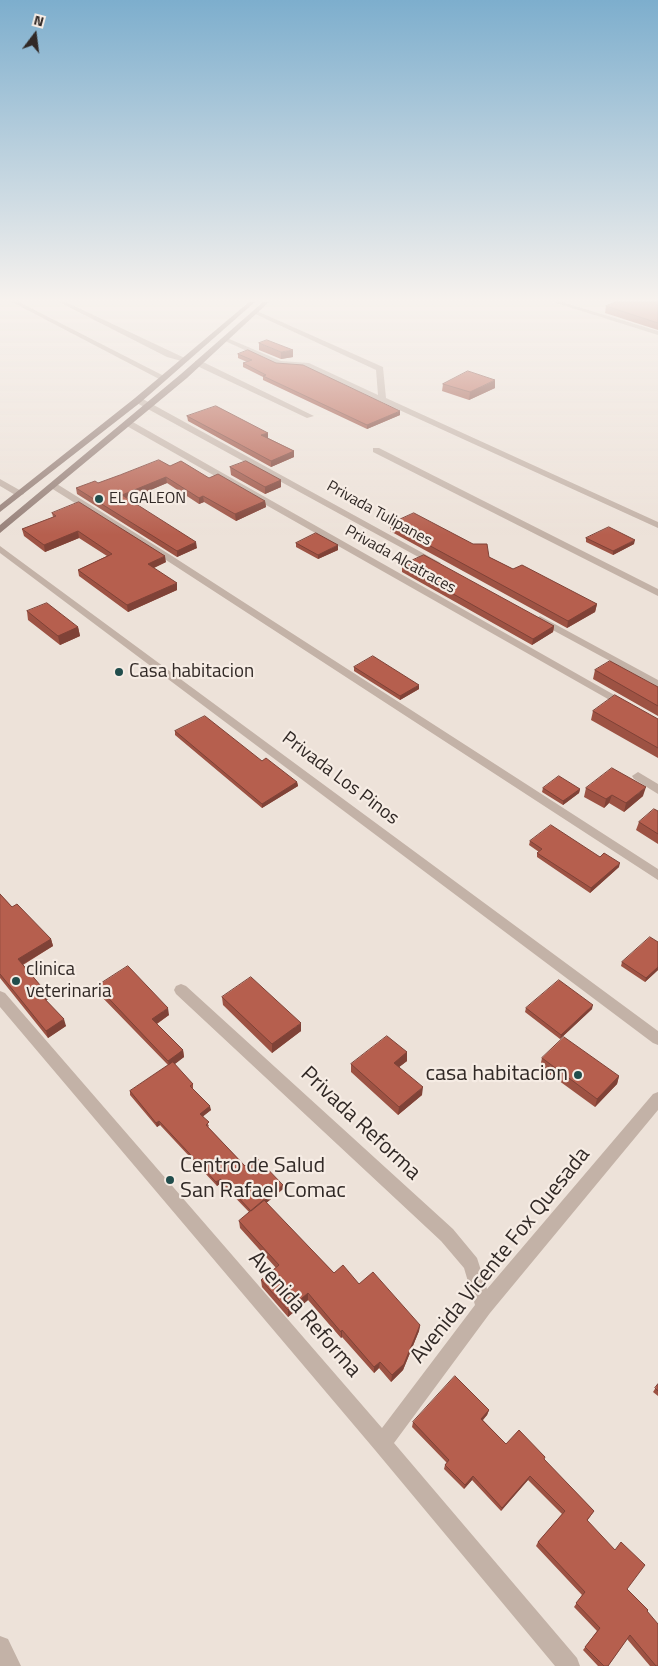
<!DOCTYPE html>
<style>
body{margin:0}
#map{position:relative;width:658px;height:1666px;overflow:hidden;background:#ede2d9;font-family:"Titillium Web",sans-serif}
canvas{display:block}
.north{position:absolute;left:10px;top:10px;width:50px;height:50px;-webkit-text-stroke:4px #f6ece4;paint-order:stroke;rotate:15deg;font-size:14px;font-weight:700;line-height:20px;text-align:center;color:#312926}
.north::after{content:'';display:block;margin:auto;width:18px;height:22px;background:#312926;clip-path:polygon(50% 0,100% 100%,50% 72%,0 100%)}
</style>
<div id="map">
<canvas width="658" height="1666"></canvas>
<div class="north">N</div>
</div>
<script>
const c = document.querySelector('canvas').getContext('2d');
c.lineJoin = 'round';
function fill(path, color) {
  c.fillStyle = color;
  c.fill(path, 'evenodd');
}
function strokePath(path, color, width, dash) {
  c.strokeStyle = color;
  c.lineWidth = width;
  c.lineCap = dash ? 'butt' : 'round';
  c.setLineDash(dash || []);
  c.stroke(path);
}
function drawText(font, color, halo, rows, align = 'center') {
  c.font = font + ' "Titillium Web",sans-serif';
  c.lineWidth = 4.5;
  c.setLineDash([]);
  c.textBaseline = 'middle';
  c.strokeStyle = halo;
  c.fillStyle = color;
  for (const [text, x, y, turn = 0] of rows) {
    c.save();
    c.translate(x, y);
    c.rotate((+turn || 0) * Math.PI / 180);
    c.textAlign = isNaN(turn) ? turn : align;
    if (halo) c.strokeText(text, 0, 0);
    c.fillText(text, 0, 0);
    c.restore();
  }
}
const street = new Path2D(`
 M12,302H19L168,378L161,380Z
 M59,302H66L189,360L185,362L167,357Z
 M553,302H562L658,331V335Z
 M253,311H257L383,367L386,398L658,522V528L305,367L277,365L223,340V338H227L281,361L309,363L378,395L376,370L253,313Z
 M195,361H201L314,416L307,418L195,365Z
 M135,398H141L441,563L436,566L433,565L135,402Z
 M125,421H131L632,705L626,708L622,707L125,425Z
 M373,448H379L658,589V596L373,452Z
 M0,479L23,492L24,494L17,496L0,486Z
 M51,484H57L172,556L658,869V880L166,560L51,488Z
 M0,546L658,1031V1045L653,1043L0,553Z
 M540,616L658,680V687L536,621L535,619Z
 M638,772L658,784V794L634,779L632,776Z
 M181,984L186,986L453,1229L477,1258L487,1289L653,1094L658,1092V1110L490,1313L394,1443L577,1658L580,1666H555L375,1450L0,1007V991L5,993L382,1428L475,1305L464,1268L441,1241L176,994L174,990L176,986Z
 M0,1636L8,1639L21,1666H0Z`);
const secondary = new Path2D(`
 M249,302H255L141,402L0,512V505L135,398Z
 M263,302H269L187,378L0,533V525L181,374Z`);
const wall = new Path2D(`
 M658,302V330L605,313L606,306Z
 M259,343L293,357L281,359L259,350Z
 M238,354L276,363L400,415L367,429L263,380V377L243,367V363L247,362L238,358Z
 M443,384L495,388L469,400L442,391Z
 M187,416L268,438L294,451V457L271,467L188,421Z
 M170,466L209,478L265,501L266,507L236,521L204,502L199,504L167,483L128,499L197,548L177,557L77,494L76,488Z
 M230,467L281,480V487L265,494L231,475Z
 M52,513L166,562L154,568L177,590L128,612L79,576L78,570L107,556L79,538L45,552L24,536L22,529L53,517Z
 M390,524L489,557L513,569L597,604L595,612L567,628L390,531Z
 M586,538L634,544L613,555L586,542Z
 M296,543L338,550L318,559L296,547Z
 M402,565L554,626L553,632L532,645L402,572Z
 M27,611L78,627L80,636L60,645L28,620Z
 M354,667L419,689L400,700L354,671Z
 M595,670L658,687V716L593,679Z
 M593,711L658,719V758L591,720Z
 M175,731L297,782L298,786L262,808L175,735Z
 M543,788L580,789L579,793L563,805L542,792Z
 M586,788L643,796L624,812L609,803L604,808L584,797Z
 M658,811V844L636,830L639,822Z
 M530,841L600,857L619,867L590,893L537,857V853L539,852L529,845Z
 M0,894L12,907L51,939L53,946L23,965L46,992L48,999L46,1000L66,1026L48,1038L0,978Z
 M658,942V970L645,982L621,966L622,962Z
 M97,986L169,1015L157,1024L183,1050L184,1057L174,1064L193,1084V1089L211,1110L203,1116L209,1126L208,1127L245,1166L283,1185V1189L266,1203L334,1273L359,1284L420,1325L419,1331L403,1370L391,1382L379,1368L374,1373L342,1337L341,1338L308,1300L288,1317L262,1287L261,1280L276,1268L240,1228L239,1221L249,1212L221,1183L217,1186L160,1125L157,1127L130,1095V1091L168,1065L98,993Z
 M222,997L301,1031L272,1053L223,1005Z
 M526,1008L592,1009L560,1039L525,1012Z
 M407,1052V1061L399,1067L422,1095L398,1115L351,1072V1064Z
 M542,1058L619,1076L617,1084L595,1107L540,1067Z
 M658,1384V1396L653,1392Z
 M489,1410L487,1415L483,1420L506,1444L544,1460L594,1511L587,1521L627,1589L647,1611L658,1666H650L627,1639L608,1666H598L583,1650L597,1631L574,1607L582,1595L536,1546L538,1542L562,1514L528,1480L501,1511L472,1480L464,1489L444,1469L445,1465L447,1463L412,1427L413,1422Z`);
const shadedWall = new Path2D(`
 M293,350V357L281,359V352Z
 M495,380V388L469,400L470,392Z
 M400,411V415L367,429V425Z
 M268,433V438L261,441V435Z
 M294,451V457L271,467V461Z
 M166,477L167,483L123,502L122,495Z
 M281,480V487L265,494V487Z
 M203,496L204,502L199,504V498Z
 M265,501L266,507L236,521L235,514Z
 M78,531L79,538L45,552L44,545Z
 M635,540L634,544L613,555V551Z
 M196,542L197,548L177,557V551Z
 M338,545V550L318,559V555Z
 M165,556L166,562L149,570L148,564Z
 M177,583V590L128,612L127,605Z
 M597,604L595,612L567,628L568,621Z
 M554,626L553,632L532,645L533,639Z
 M78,627L80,636L60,645L58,636Z
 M419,685V689L400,700V696Z
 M297,782L298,786L262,808V804Z
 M646,787L643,796L624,812L626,803Z
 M580,789L579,793L563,805V801Z
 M612,795L609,803L604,808L606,799Z
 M620,863L619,867L590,893L591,888Z
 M51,939L53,946L20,966L18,959Z
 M658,967V970L645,982L646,978Z
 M46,992L48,999L43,1002L41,995Z
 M593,1005L592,1009L560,1039L561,1035Z
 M168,1008L169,1015L153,1026L152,1019Z
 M64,1019L66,1026L48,1038L46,1031Z
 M301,1023V1031L272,1053V1044Z
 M183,1050L184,1057L170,1068L168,1061Z
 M407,1052V1061L394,1071V1063Z
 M619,1076L617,1084L595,1107L597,1099Z
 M423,1087L422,1095L398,1115L399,1107Z
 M210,1106L211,1110L201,1118L200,1114Z
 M159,1121L160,1125L157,1127L156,1123Z
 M221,1179V1183L217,1186L216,1182Z
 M283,1185V1189L252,1215L251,1211Z
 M308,1293V1300L288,1317V1310Z
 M420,1325L419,1331L403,1370L391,1382L392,1375Z
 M342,1330V1337L341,1338V1332Z
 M380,1362L379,1368L374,1373V1367Z
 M489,1410L487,1415L480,1423L481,1419Z
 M473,1476L472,1480L464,1489L465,1485Z
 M530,1476L528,1480L501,1511L502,1508Z`);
const building = new Path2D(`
 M616,302H658V323L606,306Z
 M267,340L293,350L281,352L259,343Z
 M248,350L276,363L303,365L400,411L367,425L263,376L266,375L243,363L252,360L238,354Z
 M468,371L495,380L470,392L443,384Z
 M216,406L268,433L261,435L294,451L271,461L187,416Z
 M159,460L170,466L181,461L209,478L218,474L265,501L235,514L203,496L199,498L166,477L122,495L196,542L177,551L76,488L95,481L98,483L120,475Z
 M246,461L281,480L265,487L230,467Z
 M79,502L165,556L148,564L177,583L127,605L78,570L112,554L78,531L44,545L22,529L56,516L52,513Z
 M414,513L473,544H487L489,557L513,569L522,565L597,604L568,621L390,524Z
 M609,527L635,540L613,551L586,538Z
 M316,533L338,545L318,555L296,543Z
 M424,555L554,626L533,639L402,565Z
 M47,603L78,627L58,636L27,611Z
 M373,656L419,685L400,696L354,667Z
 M610,661L658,687V706L595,670Z
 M615,695L658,719V748L593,711Z
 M205,716L262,761L266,758L297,782L262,804L175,731Z
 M612,768L646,787L626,803L612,795L606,799L586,788Z
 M559,776L580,789L563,801L543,788Z
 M654,809L658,811V834L639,822Z
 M551,825L600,857L604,853L620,863L591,888L537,853L542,849L530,841Z
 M0,894L12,907L17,904L51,939L18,959L46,992L41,995L64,1019L46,1031L0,974Z
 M650,937L658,942V967L646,978L622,962Z
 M128,966L168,1008L152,1019L183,1050L168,1061L97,986Z
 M251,977L301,1023L272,1044L222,997Z
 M559,980L593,1005L561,1035L526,1008Z
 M387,1036L407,1052L394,1063L423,1087L399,1107L351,1064Z
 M564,1037L619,1076L597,1099L542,1058Z
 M173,1062L193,1084L190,1086L210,1106L200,1114L209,1122L206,1125L245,1166L256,1157L283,1185L251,1211L221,1179L216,1182L159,1121L156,1123L130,1091Z
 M264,1200L334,1273L343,1265L359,1284L373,1272L420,1325L404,1364L392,1375L380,1362L374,1367L342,1330L341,1332L308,1293L288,1310L261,1280L279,1265L239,1221Z
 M455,1376L489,1410L481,1419L506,1444L519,1430L545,1457L544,1459L594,1511L587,1520L615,1550L621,1542L645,1565L627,1589L648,1610L647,1611L658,1624V1666H656L630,1635L608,1666H604L585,1647L600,1628L576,1603L585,1592L538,1542L565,1511L530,1476L502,1508L473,1476L465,1485L445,1465L449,1460L413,1422Z
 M658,1384V1391L655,1388Z`);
const markers = [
 [99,499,5,"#214d4c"],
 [119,672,5,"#214d4c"],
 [16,981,5,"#214d4c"],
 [578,1075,5,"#214d4c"],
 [170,1180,5,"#214d4c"]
];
const farPoinames = [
 ["EL GALEON",109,499]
];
const farStreetnames = [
 ["Privada Tulipanes",379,514,29],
 ["Privada Alcatraces",400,560,29]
];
const poiNames = [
 ["Casa habitacion",129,672],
 ["clinica",26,970],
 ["veterinaria",26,992]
];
const streetNames = [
 ["Privada Los Pinos",340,779,37]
];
const nearPoinames = [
 ["casa habitacion",568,1075],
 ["Centro de Salud",180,1167,"left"],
 ["San Rafael Comac",180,1192,"left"]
];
const nearStreetnames = [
 ["Privada Reforma",360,1124,43],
 ["Avenida Vicente Fox Quesada",501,1256,-51],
 ["Avenida Reforma",304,1315,49]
];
fill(street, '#c3b2a7');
fill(secondary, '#978179');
fill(wall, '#9d5243');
fill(shadedWall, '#7f4237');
fill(building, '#b65f4e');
strokePath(building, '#7f4237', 1);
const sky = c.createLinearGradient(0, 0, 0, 535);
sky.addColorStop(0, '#7daecd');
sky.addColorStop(0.56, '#f7f2ee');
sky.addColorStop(1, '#f7f2ee00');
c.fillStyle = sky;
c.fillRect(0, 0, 658, 535);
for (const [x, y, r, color] of markers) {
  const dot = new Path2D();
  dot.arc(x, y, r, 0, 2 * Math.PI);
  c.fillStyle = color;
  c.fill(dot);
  strokePath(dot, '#f6ece4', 2);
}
drawText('16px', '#312926', '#f6ece4', farPoinames, 'left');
drawText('16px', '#312926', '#f6ece4', farStreetnames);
drawText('19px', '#312926', '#f6ece4', poiNames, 'left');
drawText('19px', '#312926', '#f6ece4', streetNames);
drawText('22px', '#312926', '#f6ece4', nearPoinames, 'right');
drawText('22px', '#312926', '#f6ece4', nearStreetnames);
</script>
